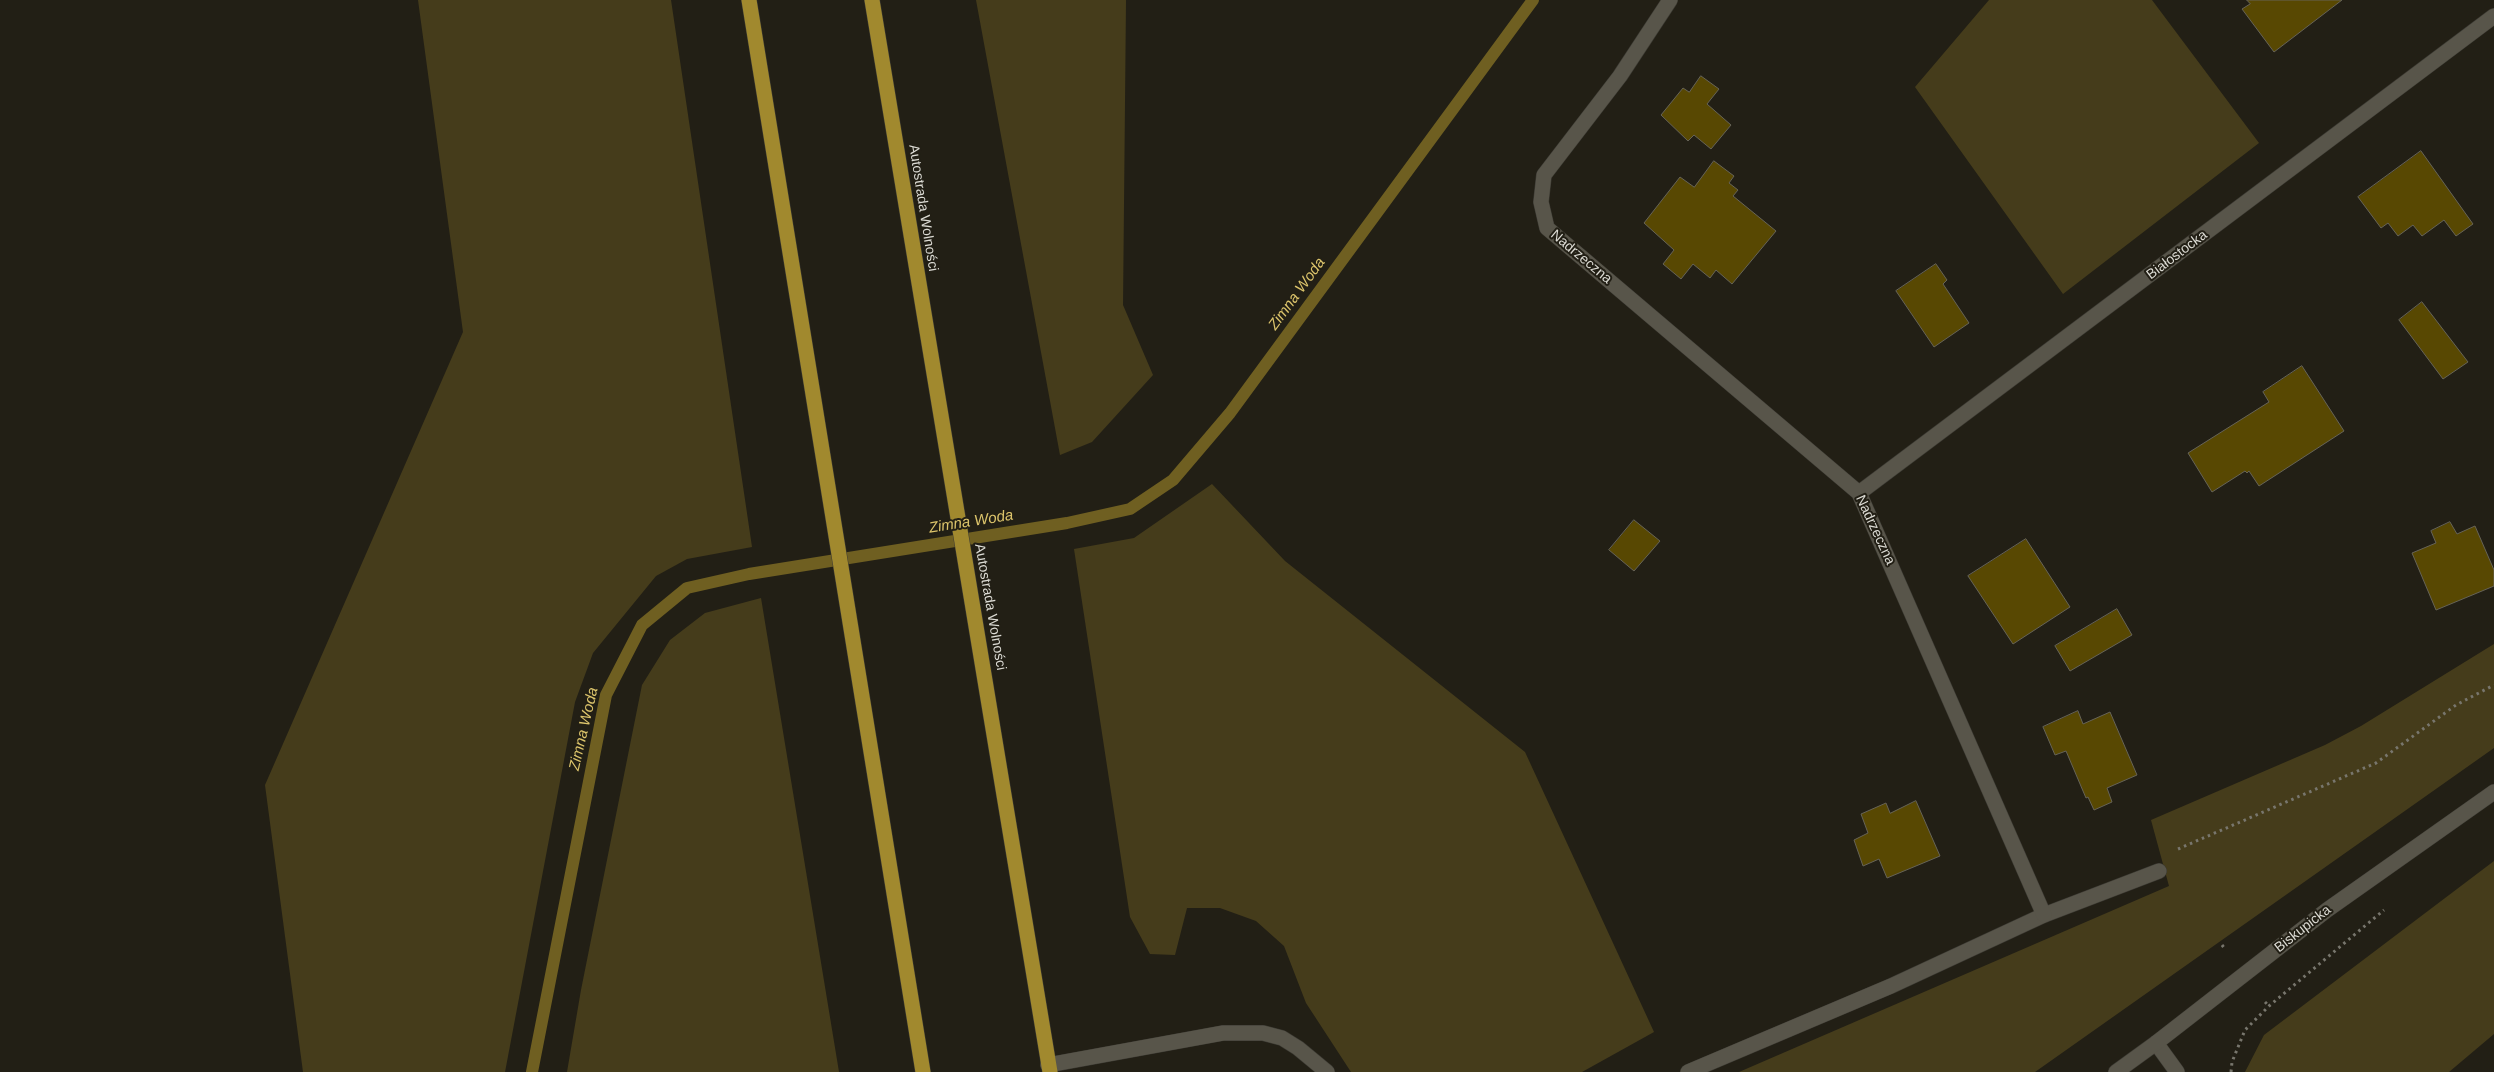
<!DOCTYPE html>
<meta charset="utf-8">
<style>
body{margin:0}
canvas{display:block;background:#221f15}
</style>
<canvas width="2494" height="1072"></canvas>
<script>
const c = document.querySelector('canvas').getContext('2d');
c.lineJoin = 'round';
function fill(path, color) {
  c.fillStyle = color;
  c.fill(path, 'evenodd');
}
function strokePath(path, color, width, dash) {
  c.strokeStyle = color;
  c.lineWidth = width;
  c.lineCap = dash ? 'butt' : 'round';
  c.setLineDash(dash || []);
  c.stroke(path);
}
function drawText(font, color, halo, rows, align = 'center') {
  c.font = font + ' Helvetica,sans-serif';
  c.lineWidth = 4;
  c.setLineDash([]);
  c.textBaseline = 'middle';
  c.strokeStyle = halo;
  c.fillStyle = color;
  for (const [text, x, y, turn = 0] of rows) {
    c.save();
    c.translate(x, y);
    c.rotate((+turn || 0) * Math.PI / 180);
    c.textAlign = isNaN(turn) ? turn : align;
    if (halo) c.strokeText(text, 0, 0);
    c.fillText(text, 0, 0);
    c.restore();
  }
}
const green = new Path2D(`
 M418,0H671L752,547L687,559L656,576L593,653L575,702L505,1072H303L265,785L463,332Z
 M976,0H1126L1123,305L1153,375L1092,442L1060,455Z
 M1989,0H2152L2259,143L2063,294L1915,87Z
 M1212,484L1285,561L1525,752L1654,1032L1582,1072H1351L1306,1003L1284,946L1256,921L1220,908H1187L1175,955L1150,954L1130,917L1074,549L1134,538Z
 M761,598L839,1072H567L581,990L642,685L670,640L705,613Z
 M2494,644V748L2035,1072H1739L2169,886L2151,820L2325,745L2361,726Z
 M2494,861V1034L2449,1072H2245L2264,1035Z`);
const stream = new Path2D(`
 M532,1072L606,695L642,625L687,588L749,574L1067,523L1130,509L1173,480L1230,413L1533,0`);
const building = new Path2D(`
 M2247,0H2342L2274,52L2242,9L2250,4Z
 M1701,76L1719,89L1707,104L1731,125L1711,149L1694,135L1688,141L1661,115L1683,88L1689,92Z
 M2421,151L2473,224L2456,236L2444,220L2422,236L2413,225L2398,236L2388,223L2381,228L2358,197Z
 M1714,161L1734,176L1729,183L1738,190L1733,196L1776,231L1732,284L1716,270L1710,278L1693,264L1681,279L1663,264L1674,250L1644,223L1680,177L1694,187Z
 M1936,264L1947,280L1943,284L1969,323L1934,347L1896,291Z
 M2422,302L2468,362L2443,379L2399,320Z
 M2302,366L2344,431L2259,486L2249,471L2247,473L2245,471L2212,492L2188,453L2269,402L2263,392Z
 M1634,520L1660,541L1634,571L1609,550Z
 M2450,522L2457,534L2475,526L2494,570V586L2436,610L2412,553L2436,543L2431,531Z
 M2026,539L2070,607L2013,644L1968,576Z
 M2117,609L2132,635L2070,671L2055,646Z
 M2078,711L2083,724L2110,712L2137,775L2107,788L2112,802L2094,810L2088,797L2086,798L2066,751L2055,755L2043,727Z
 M1916,801L1940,856L1887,878L1879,859L1863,866L1854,840L1868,833L1861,814L1886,803L1890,813Z`);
const path = new Path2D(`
 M2178,849L2376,763L2456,705L2494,685
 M2222,945L2225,949
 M2265,1002L2269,1006
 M2231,1072L2232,1062L2245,1030L2269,1006L2384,910`);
const service = new Path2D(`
 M2156,1043L2177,1072
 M1048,1065L1223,1033H1263L1282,1038L1298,1048L1327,1072
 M1688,1072L1891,986L2044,915L2159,871`);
const minor = new Path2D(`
 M1670,0L1620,76L1544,175L1541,202L1547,228L1859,493L2044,915
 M1859,493L2494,16`);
const secondary = new Path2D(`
 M2116,1072L2156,1043L2327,910L2494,792`);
const motorway = new Path2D(`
 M749,0L923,1072
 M872,0L1050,1072`);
const streetNames = [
 ["Autostrada Wolności",923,208,81],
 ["Białostocka",2177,255,-37],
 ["Nadrzeczna",1581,257,40],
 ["Nadrzeczna",1875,530,65],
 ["Autostrada Wolności",990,607,80],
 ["Biskupicka",2303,929,-38]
];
const waterNames = [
 ["Zimna Woda",1297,294,-54],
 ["Zimna Woda",971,522,-9],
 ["Zimna Woda",584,729,-77]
];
fill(green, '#453c1b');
strokePath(stream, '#6f5f21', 12);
fill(building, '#584802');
strokePath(building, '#666357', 1);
strokePath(service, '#3d3b34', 16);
strokePath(minor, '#3d3b34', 16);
strokePath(secondary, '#3d3b34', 16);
strokePath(motorway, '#3d3b34', 16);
strokePath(path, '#78766d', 3, [2.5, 4]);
strokePath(service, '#58554a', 15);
strokePath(minor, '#58554a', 15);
strokePath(secondary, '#58554a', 15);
strokePath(motorway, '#a1892e', 15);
drawText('14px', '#dcdbd4', '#221f15', streetNames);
drawText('italic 15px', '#dcc46b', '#221f15', waterNames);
</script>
